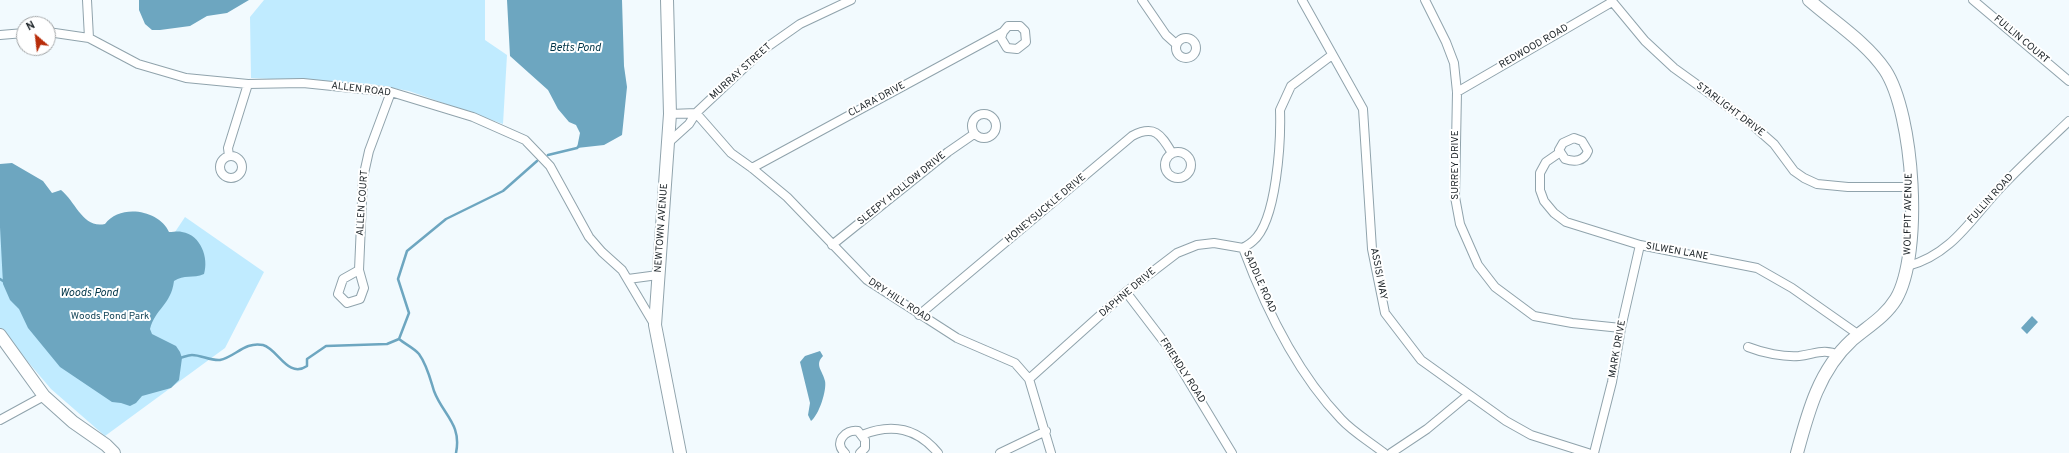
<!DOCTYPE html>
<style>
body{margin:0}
#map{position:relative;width:2069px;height:453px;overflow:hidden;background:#f2fafe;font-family:Overpass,sans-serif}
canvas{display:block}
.north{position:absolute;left:16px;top:16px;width:40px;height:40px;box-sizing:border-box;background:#fff;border:1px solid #a4a7a9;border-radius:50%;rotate:332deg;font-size:11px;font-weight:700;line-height:16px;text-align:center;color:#1c2327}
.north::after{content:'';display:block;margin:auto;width:14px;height:18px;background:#b82d0a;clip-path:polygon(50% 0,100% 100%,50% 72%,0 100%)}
</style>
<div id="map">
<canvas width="2069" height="453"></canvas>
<div class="north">N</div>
</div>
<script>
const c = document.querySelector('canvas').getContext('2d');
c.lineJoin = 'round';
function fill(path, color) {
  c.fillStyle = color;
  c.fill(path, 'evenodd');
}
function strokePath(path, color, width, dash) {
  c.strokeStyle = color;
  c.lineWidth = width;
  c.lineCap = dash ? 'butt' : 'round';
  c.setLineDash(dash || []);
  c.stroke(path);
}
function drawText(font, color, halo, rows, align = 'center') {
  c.font = font + ' Overpass,sans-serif';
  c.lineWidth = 4;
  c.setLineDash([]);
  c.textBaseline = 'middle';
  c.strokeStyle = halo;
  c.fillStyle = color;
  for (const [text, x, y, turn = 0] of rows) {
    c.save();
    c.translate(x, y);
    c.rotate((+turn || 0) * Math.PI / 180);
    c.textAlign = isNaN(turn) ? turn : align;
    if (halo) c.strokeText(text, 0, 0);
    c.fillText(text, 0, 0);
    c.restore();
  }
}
const green = new Path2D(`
 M264,0H485V40L507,55L503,124L409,91L371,84L251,78L250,17Z
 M0,169C17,181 84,233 102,226C107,224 111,219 115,216L169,241L185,217L264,272L225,348L105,436L51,389L0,329Z`);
const water = new Path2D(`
 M139,0H249L227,13L207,16L190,26L160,30H152L145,24L139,10Z
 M507,0H622L624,66L627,87L622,135L604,145L577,148L580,133L576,125L569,122L558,109L548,90L510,56Z
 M12,163L43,181L52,193L61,190C76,202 83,229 105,224C120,203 160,210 169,232C174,232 178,231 182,232C201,235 209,258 204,274C193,279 184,274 174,281C171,305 155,309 150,329L152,334L176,346L180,352L182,358L179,380L171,388L142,396L136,403L130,406L121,403L112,402L60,367L28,328L19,309L10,300L3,284L0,227V164Z
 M2032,316L2038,322L2027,334L2021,328Z
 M820,351L823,356C814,365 823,371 825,381C827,390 819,415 811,421L808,415L810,403L800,362L805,356Z`);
const stream = new Path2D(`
 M548,155L577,148L579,146
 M0,279L6,283
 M399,339L409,313L398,279L407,251L446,219L503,191L537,161
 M399,339C405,344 414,348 419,354C427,365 430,378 434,391C443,415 462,424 456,453
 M180,358C184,357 188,355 192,355C201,355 211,361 220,360C235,357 245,341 263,345C278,349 288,379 307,366V359L326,346L387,344L399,339`);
const street = new Path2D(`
 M87,0L89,38
 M1142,0L1166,35L1176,44
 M1302,0L1363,109L1372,249L1385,313L1421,360L1506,421L1531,435L1588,453
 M1425,0L1446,42L1454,63L1457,92L1455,197L1460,224L1478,265L1495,287L1534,316L1572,323L1621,328
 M1611,0L1645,41L1674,68L1749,122L1774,144L1794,171L1804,178L1817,184L1848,187H1911
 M1973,0L2069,81
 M48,32L89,38L138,64L186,78L248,84L303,83L391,92L473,117L525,140L550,166L589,237L602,252L622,270L654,324
 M0,35L24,33
 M1176 48a10 10 0 1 1 20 0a10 10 0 1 1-20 0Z
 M1457,92L1612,2
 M972 126a12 12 0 1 1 24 0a12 12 0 1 1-24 0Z
 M670,114L696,113L763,50L800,24L851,0
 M1574,138L1582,141L1588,151C1584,162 1574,162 1565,159L1559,150L1563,143Z
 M668,143L689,124L696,113L731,153L752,168L787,197L867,280L957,338L1015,363L1029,379L1051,453
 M1165 165a13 13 0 1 1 26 0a13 13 0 1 1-26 0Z
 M1559,153L1546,162L1540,173V190L1544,201L1554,213L1566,222L1640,245L1757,268L1792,288L1859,335
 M229,156L228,148L248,84
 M220 167a11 11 0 1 1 22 0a11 11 0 1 1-22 0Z
 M752,168L1003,32L1008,26H1020L1025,31L1026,42L1017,49L1007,48L1001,38L1003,32
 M832,245L948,152L974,134
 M1243,248C1265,307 1297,373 1341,419C1353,432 1370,442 1384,453
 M1243,248C1246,246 1250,244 1253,241C1277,221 1281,140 1280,110L1291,86L1332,55
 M1908,266C1953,254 1972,217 2003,185C2024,163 2047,142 2069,121
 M359,270L364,288L360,299L347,303L338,294L343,279L359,270L363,178L369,151L391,92
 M628,279L658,275
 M1126,292L1168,347L1232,453
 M919,315L1132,136C1155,124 1161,135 1172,153
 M1748,347C1763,353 1783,357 1799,356C1815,354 1824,348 1839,355
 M1029,379L1126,292L1177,253L1197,245L1214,243L1243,248
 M0,420L44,396
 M862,435C892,423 917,428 938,453
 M845,453C833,443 845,429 858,431L865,440V448L860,453
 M1000,453L1046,431
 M1391,453L1427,429L1468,395
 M1594,453L1612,382L1621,328L1640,245`);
const secondary = new Path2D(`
 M667,0L670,114L655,325L680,453
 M0,335L44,396L73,422L106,445L114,453
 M1797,453C1808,412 1819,370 1852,340C1867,327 1885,317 1896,299C1923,253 1914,114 1885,70C1866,42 1834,22 1809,0`);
const streetNames = [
 ["FULLIN COURT",2021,40,40],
 ["REDWOOD ROAD",1534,47,-30],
 ["MURRAY STREET",741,72,-42],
 ["ALLEN ROAD",361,90,7],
 ["CLARA DRIVE",877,100,-28],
 ["STARLIGHT DRIVE",1730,110,37],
 ["SURREY DRIVE",1456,165,-90],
 ["SLEEPY HOLLOW DRIVE",902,189,-39],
 ["FULLIN ROAD",1991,199,-48],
 ["ALLEN COURT",363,203,-86],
 ["HONEYSUCKLE DRIVE",1046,209,-40],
 ["WOLFPIT AVENUE",1909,214,-89],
 ["NEWTOWN AVENUE",662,228,-86],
 ["SILWEN LANE",1677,252,10],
 ["ASSISI WAY",1378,274,79],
 ["SADDLE ROAD",1259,282,66],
 ["DAPHNE DRIVE",1128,293,-40],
 ["DRY HILL ROAD",899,301,33],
 ["MARK DRIVE",1618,349,-80],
 ["FRIENDLY ROAD",1182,371,57]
];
const parkNames = [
 ["Woods Pond Park",110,317]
];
const waterNames = [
 ["Betts Pond",575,49],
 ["Woods Pond",89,294]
];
fill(green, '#c0ebff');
fill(water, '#6da6c0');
strokePath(stream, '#6da6c0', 2.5);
strokePath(street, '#90a3ac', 10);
strokePath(secondary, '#90a3ac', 14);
strokePath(street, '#fff', 8);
strokePath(secondary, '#fff', 12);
drawText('10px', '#1c2327', '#fff', streetNames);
drawText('10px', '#154559', '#fff', parkNames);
drawText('italic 11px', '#003548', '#fff', waterNames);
</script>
